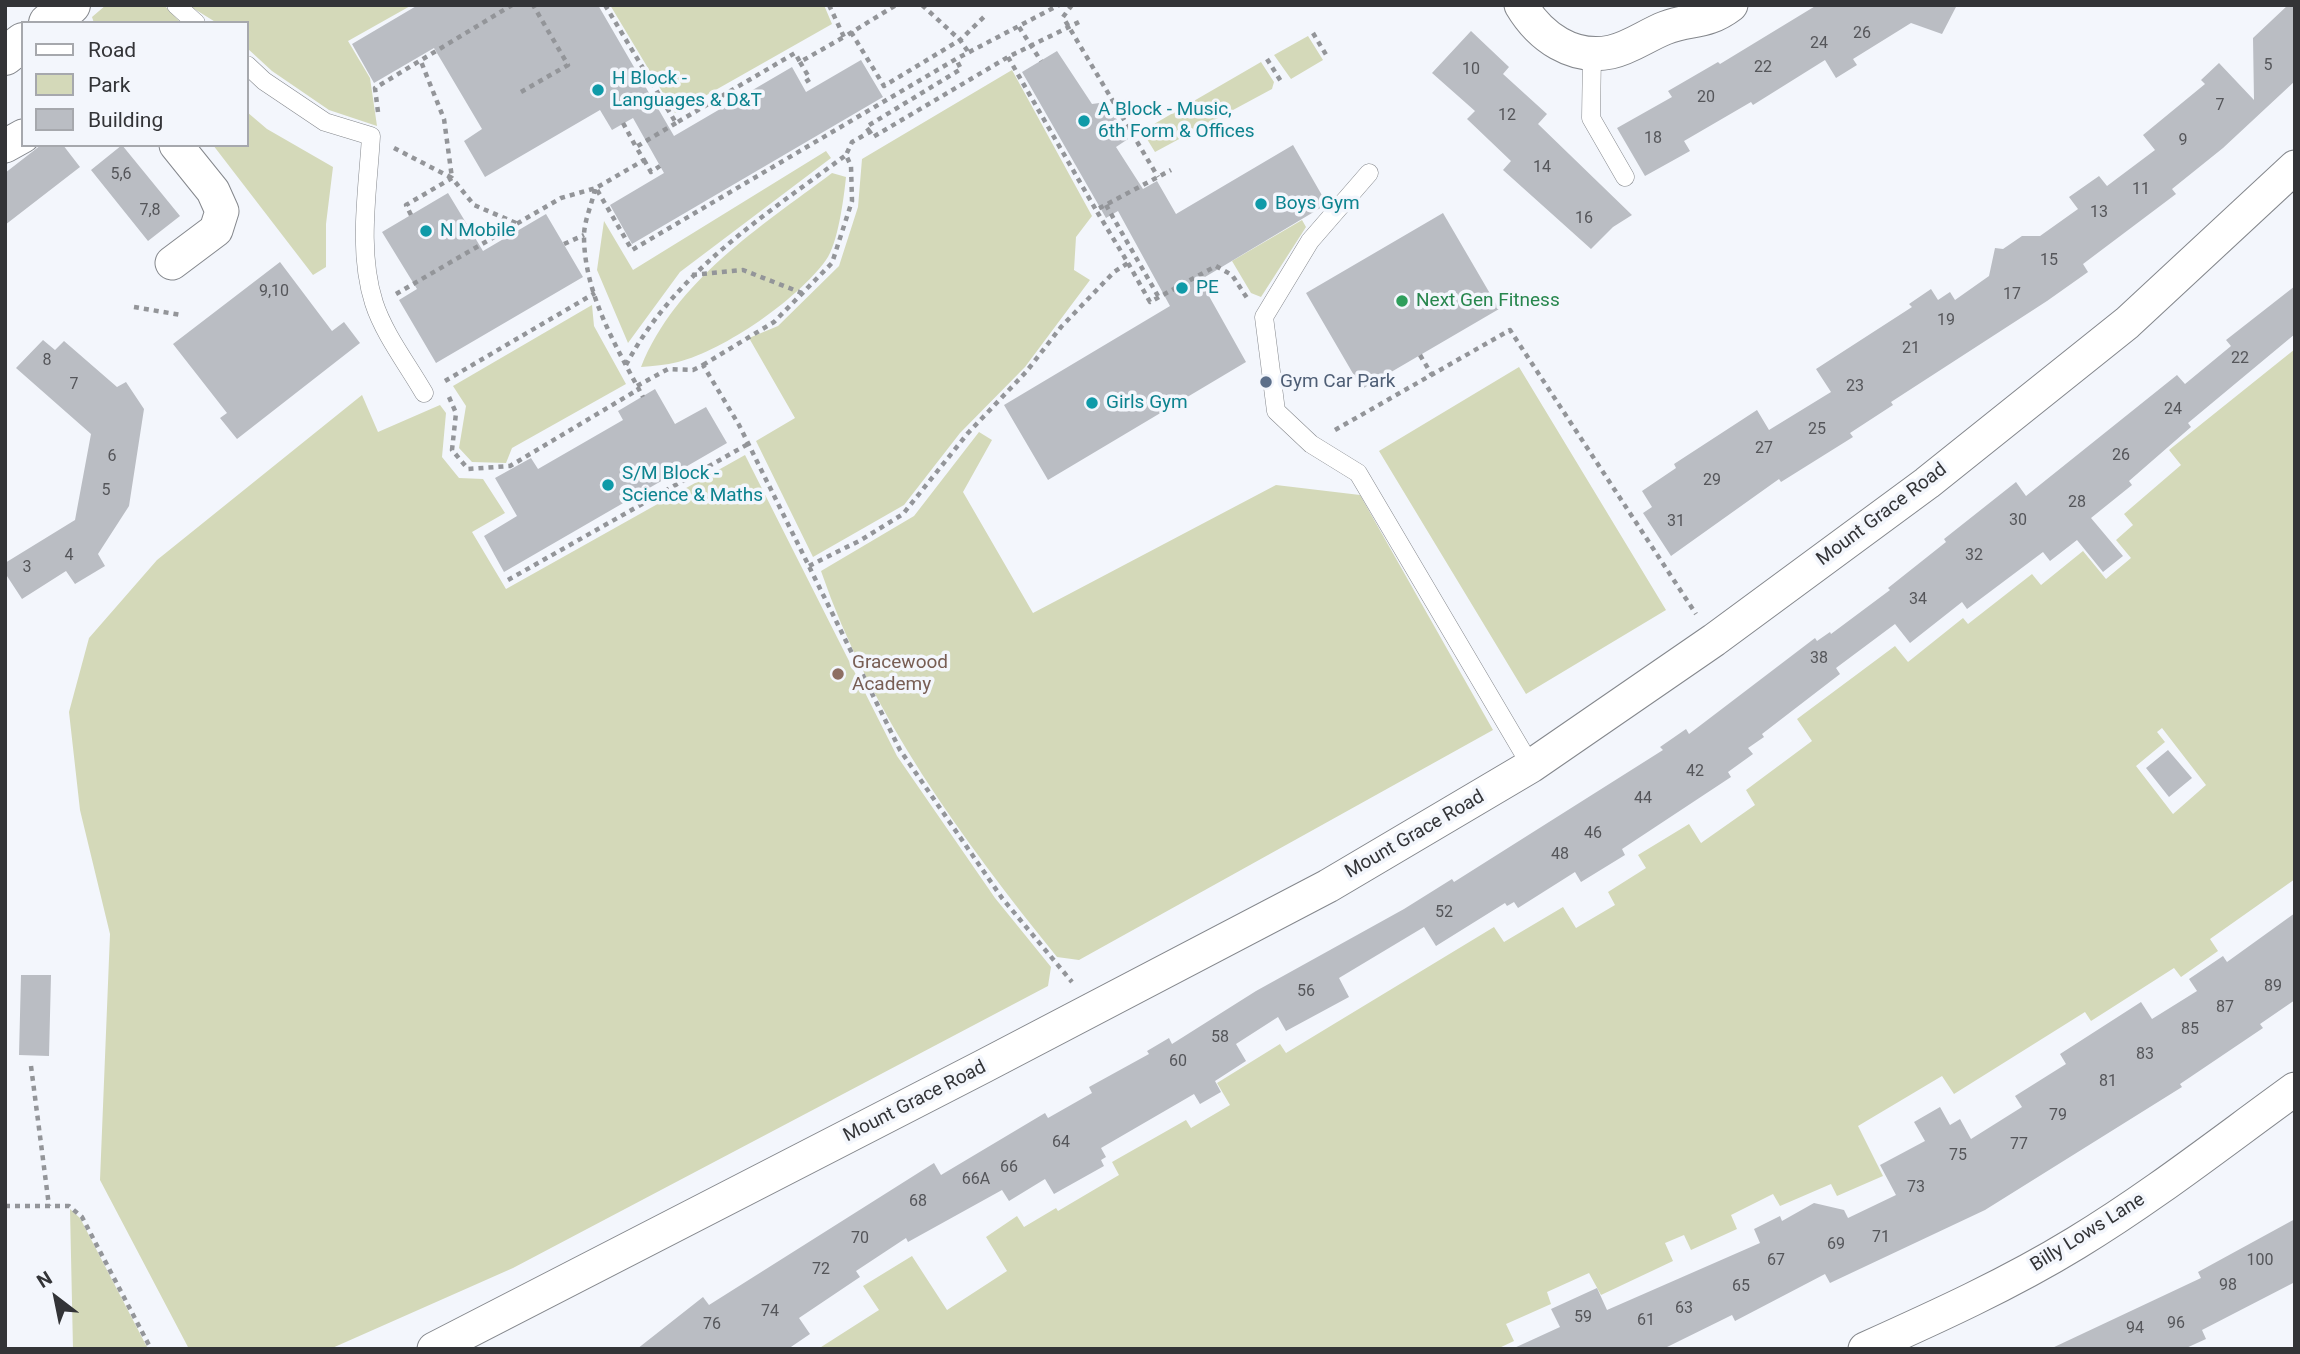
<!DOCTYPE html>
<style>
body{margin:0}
#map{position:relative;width:2300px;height:1354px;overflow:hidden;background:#f3f6fc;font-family:Roboto,sans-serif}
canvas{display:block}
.frame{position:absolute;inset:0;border:7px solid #333437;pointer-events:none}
.legend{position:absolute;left:21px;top:21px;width:228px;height:126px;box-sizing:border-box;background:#f3f6fc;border:2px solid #a6a8ad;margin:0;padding:9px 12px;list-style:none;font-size:21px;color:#333437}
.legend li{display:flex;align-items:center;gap:14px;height:35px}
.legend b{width:35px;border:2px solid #a6a8ad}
.north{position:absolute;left:21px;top:1263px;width:70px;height:70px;-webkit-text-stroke:5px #f3f6fc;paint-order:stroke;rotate:328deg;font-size:19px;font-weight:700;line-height:28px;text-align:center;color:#333437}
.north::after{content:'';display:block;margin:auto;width:24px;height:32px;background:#333437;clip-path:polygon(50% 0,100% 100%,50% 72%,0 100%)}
</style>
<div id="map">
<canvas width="2300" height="1354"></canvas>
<div class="frame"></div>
<ul class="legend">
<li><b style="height:9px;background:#fff"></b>Road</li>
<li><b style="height:19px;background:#d4d9b9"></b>Park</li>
<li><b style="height:19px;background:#babdc3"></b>Building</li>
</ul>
<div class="north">N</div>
</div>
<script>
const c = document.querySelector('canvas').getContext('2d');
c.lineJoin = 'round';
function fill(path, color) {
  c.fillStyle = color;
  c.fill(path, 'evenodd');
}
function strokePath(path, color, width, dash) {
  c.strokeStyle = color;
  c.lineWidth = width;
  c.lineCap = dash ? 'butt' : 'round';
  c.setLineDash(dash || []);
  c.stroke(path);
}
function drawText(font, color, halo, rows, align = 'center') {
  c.font = font + ' Roboto,sans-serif';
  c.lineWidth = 7;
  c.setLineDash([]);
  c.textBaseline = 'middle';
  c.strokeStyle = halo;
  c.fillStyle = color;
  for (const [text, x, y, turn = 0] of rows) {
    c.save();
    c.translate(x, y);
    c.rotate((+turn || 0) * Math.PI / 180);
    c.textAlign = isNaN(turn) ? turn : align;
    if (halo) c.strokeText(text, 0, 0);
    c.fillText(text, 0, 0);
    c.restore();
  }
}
const green = new Path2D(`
 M106,5H164L181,23H94L92,17Z
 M188,5H412L348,41L370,78L377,126L329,110L272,71L247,48V23H217Z
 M610,5H824L832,24L675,113Z
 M1308,36L1323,60L1291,79L1274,55Z
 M1261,62L1274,82L1272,89L1155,152L1142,131Z
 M1012,70L1092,216L1076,237L1074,270L1090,280L1025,367L960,433L904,505L813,557L756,441L795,418L749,338L778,326L839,266L858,207L862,159Z
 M247,112L267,129L333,167L326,224V267L313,275L213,145H247Z
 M826,151L831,158L680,272L628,343L597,270L604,221L633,270Z
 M832,173L846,177C844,197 838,244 826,260C798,299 725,350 678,362C666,365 653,366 641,367C676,280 759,228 832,173Z
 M1302,220L1306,227L1261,297L1251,293L1232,261Z
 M592,305L594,326L626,384L512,448L506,463L472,462L459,448L466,406L453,386Z
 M2295,349V879L2210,939L2218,951L2181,977L2174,968L2091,1021L2085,1012L1954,1094L1942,1076L1858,1126L1883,1176L1837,1196L1831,1184L1780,1206L1773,1194L1731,1215L1737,1229L1691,1250L1684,1235L1665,1243L1673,1261L1601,1295L1589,1273L1547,1292L1551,1304L1506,1324L1514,1341L1497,1349H818L879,1310L863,1286L912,1256L947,1310L1007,1271L986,1237L1017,1216L1024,1227L1056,1208L1058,1211L1119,1175L1112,1162L1186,1120L1191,1128L1230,1105L1217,1083L1280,1044L1286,1053L1494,927L1504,942L1563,907L1576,928L1615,905L1608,892L1646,868L1638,855L1689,824L1701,843L1755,805L1746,790L1812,741L1797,719L1895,646L1908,662L1963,618L1968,624L2032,574L2041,585L2083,551L2106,579L2131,558L2116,540L2133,525L2124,514L2181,465L2169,450ZM2162,728L2206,785L2173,814L2136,766L2165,742L2157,732Z
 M1519,367L1666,610L1526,694L1379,451Z
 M362,395L378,432L440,405L446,413L442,457L459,478L483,479L505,513L472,532L506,589L745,455L897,756L995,898L1051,967L1048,986L513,1268L330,1349H189L100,1180L110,934L80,810L69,712L89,638L157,560Z
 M979,432L992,440L963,492L1033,613L1276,485L1360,495L1493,730L1079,960L1057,957C963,841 870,714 821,571L914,516Z
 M70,1209L80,1218L148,1349H73Z`);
const building = new Path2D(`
 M418,5H598L674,136L792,67L806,92L861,60L883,97L632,244L610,205L664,173L633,118L612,130L600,110L485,177L464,141L482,129L434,48L374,83L352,44Z
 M1817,5H1957L1942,34L1911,23L1853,59L1857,65L1836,78L1825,60L1753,105L1751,102L1684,141L1690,151L1645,176L1617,128L1672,97L1668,91L1718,62L1720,64Z
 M2288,5H2295V81L2223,148L2172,189L2176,194L2083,264L2088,272L2047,301L1891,402L1893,405L1850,433L1853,437L1781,482L1779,479L1671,556L1643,513L1652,507L1642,491L1676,468L1674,464L1757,410L1769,430L1831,392L1816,369L1912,307L1909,304L1931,289L1938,300L1950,292L1955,300L1989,276L1995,248L2003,249L2022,236H2040L2078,209L2069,197L2099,176L2107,186L2155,150L2143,135L2205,84L2201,80L2219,63L2254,100L2253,38Z
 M1471,31L1509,67L1503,74L1547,114L1538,124L1632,215L1613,227L1591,249L1503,170L1511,161L1467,119L1475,111L1432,73Z
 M1057,51L1092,104L1107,102L1128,139L1116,147L1143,189L1157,181L1176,214L1293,145L1327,204L1200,280L1246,362L1048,480L1004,405L1170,306L1118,211L1106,218L1022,72Z
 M41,145H63L80,167L5,225V173Z
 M122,145L180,216L148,241L91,170Z
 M448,193L483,251L546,214L583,277L436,363L399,300L417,289L382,232Z
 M1443,213L1499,309L1362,389L1306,293Z
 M280,262L332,331L344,322L360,343L237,439L220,418L227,413L173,344Z
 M2295,286V334L2188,423L2191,427L2129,481L2132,485L2091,518L2123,556L2103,572L2077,540L2050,561L2043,552L1967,609L1962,602L1910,643L1895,624L1836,668L1840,674L1762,734L1764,737L1748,748L1753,754L1728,772L1731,777L1622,849L1625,855L1581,882L1575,872L1518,908L1514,902L1507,906L1505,903L1436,946L1424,927L1339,978L1349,997L1286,1031L1278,1017L1236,1044L1246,1061L1215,1081L1221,1092L1200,1104L1194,1094L1101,1148L1106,1157L1101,1160L1104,1166L1054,1194L1045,1179L1009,1201L1002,1190L908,1242L906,1238L856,1271L860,1277L799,1318L810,1334L788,1349H637L703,1297L709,1305L934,1163L941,1175L1045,1113L1048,1118L1092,1093L1089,1087L1149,1054L1147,1051L1169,1038L1172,1044L1256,991L1404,909L1452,879L1454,882L1663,750L1660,747L1686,729L1689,734L1815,638L1817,641L1830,632L1831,634L1890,590L1888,588L1946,542L1944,539L2016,482L2026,496L2177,375L2185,384L2231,346L2226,340Z
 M43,340L55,350L64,341L117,387L126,382L144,409L129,506L98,554L105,566L75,584L66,571L22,599L5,573V563L75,520L91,434L16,368Z
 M655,389L675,424L706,407L727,443L504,572L484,536L517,516L495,478L531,458L538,469L623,420L618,411Z
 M2168,750L2192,778L2169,797L2146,768Z
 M2295,913V1000L2260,1024L2263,1028L2180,1084L2182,1087L1985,1210L1830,1283L1825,1274L1735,1321L1732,1315L1663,1349H1512L1560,1327L1551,1309L1597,1288L1607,1310L1760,1243L1754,1229L1780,1216L1782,1221L1814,1203L1844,1210L1848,1218L1896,1195L1880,1165L1925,1141L1914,1122L1940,1107L1950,1125L1960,1119L1971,1139L2022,1107L2015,1096L2066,1064L2060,1054L2141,1002L2152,1019L2197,991L2189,979L2223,956L2227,962Z
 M21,975H51L49,1056L19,1055Z
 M2295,1219V1282L2202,1330L2206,1339L2184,1349H2050L2201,1278L2198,1272Z`);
const path = new Path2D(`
 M605,5L676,123L795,53L800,62L844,37
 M829,5L844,37L896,5
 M922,5L960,40L969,53
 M1072,5L1063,17L1158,177
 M851,32L884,86L960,40L986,15
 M1313,33L1328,58
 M1008,57L1096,210L1171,170
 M1267,59L1282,83
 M800,62L810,79L802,84
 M521,92L568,65L533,5
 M378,112L375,88L512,5
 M623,123L636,147
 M676,123L636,147L644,160L596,188L632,250L956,59L1059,5
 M870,132L866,127L961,69L956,59
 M394,148L452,178L444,119L420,59
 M644,160L651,172L660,166
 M595,189C592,204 584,221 584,236C584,294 617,348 643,397
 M1106,205L1158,296
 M411,215L406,205L452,178L474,205L516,223
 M564,244L584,235
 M1128,263L1150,302L1216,266L1232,275L1247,298
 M692,275L743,270L802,293
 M396,294L561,198L596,188
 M134,307L181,315
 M1420,355L1432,375
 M626,365C675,272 764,216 846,155
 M703,365L774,322L832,263L852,201L851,166L846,155L852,142L870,132L873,137L1008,57L1079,22
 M445,381L595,293
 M637,386L668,369L693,370L703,365L739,425L900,750L1002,898L1072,982
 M449,397L456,413L452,450L468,469L510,466L639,389
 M1335,430L1510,330L1696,614
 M809,566L861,540L903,514L968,433L1026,372L1061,327L1114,272L1128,263L1096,210
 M508,580L748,444
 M31,1066L49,1206
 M5,1206H69L82,1217L151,1349`);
const lane = new Path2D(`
 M176,5L196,23
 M1592,54L1591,118L1625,177
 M247,65L264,81L325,122L371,136C368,190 357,250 374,303C384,334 408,365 424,393
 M1369,173L1310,241L1264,317L1276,411L1311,444L1358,473L1531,766`);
const street = new Path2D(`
 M1521,5C1540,37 1573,60 1611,52C1630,48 1647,35 1665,28C1691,18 1706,24 1731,5
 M5,146L23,136
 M172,263L216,230L222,211L213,191L176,145
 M434,1349L984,1066L1328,886L1531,766L1714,640L1927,483L2127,323L2295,167
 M1865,1349C1936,1317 2009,1284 2076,1243C2152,1197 2223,1141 2295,1089`);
const secondary = new Path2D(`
 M48,23L71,5
 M5,56L23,42`);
const pathBridge = new Path2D(`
 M1019,27L1041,61`);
const markers = [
 [598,90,7,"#0f9aa8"],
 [1084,121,7,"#0f9aa8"],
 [1261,204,7,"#0f9aa8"],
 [426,231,7,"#0f9aa8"],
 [1182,288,7,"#0f9aa8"],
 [1402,301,7,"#2e9e5b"],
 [1266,382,7,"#5c6f8a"],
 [1092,403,7,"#0f9aa8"],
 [608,485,7,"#0f9aa8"],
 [838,674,7,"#8d6e63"]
];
const numberNames = [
 ["26",1862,34],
 ["24",1819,44],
 ["5",2268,66],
 ["22",1763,68],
 ["10",1471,70],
 ["20",1706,98],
 ["7",2220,106],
 ["12",1507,116],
 ["18",1653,139],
 ["9",2183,141],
 ["14",1542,168],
 ["5,6",121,175],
 ["11",2141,190],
 ["7,8",150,211],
 ["13",2099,213],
 ["16",1584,219],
 ["15",2049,261],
 ["9,10",274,292],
 ["17",2012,295],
 ["19",1946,321],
 ["21",1911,349],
 ["22",2240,359],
 ["8",47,361],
 ["7",74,385],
 ["23",1855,387],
 ["24",2173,410],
 ["25",1817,430],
 ["27",1764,449],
 ["26",2121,456],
 ["6",112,457],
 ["29",1712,481],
 ["5",106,491],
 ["28",2077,503],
 ["30",2018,521],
 ["31",1676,522],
 ["4",69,556],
 ["32",1974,556],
 ["3",27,568],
 ["34",1918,600],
 ["38",1819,659],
 ["42",1695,772],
 ["44",1643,799],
 ["46",1593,834],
 ["48",1560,855],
 ["52",1444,913],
 ["89",2273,987],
 ["56",1306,992],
 ["87",2225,1008],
 ["85",2190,1030],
 ["58",1220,1038],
 ["83",2145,1055],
 ["60",1178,1062],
 ["81",2108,1082],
 ["79",2058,1116],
 ["64",1061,1143],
 ["77",2019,1145],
 ["75",1958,1156],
 ["66",1009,1168],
 ["66A",976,1180],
 ["73",1916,1188],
 ["68",918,1202],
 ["71",1881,1238],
 ["70",860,1239],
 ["69",1836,1245],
 ["67",1776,1261],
 ["100",2260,1261],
 ["72",821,1270],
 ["98",2228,1286],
 ["65",1741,1287],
 ["63",1684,1309],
 ["74",770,1312],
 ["59",1583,1318],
 ["61",1646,1321],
 ["96",2176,1324],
 ["76",712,1325],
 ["94",2135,1329]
];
const cultureNames = [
 ["H Block -",612,79],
 ["Languages & D&T",612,101],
 ["A Block - Music,",1098,110],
 ["6th Form & Offices",1098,132],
 ["Boys Gym",1275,204],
 ["N Mobile",440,231],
 ["PE",1196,288],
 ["Girls Gym",1106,403],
 ["S/M Block -",622,474],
 ["Science & Maths",622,496]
];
const leisureNames = [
 ["Next Gen Fitness",1416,301]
];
const serviceNames = [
 ["Gym Car Park",1280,382]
];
const streetNames = [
 ["Mount Grace Road",1882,515,-37],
 ["Mount Grace Road",1415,835,-30],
 ["Mount Grace Road",915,1102,-27],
 ["Billy Lows Lane",2088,1233,-32]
];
const educationNames = [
 ["Gracewood",852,663],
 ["Academy",852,685]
];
fill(green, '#d4d9b9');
fill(building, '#babdc3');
strokePath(lane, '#84878c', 19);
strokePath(street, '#84878c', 35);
strokePath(secondary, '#84878c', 40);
strokePath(path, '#939599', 4.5, [5, 5]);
strokePath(lane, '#fff', 18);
strokePath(street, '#fff', 33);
strokePath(secondary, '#fff', 38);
strokePath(pathBridge, '#939599', 4.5, [5, 5]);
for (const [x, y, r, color] of markers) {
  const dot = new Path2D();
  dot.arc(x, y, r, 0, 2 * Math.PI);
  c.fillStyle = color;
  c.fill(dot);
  strokePath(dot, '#f3f6fc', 2.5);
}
drawText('16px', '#55565a', null, numberNames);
drawText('19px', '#0d838f', '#f3f6fc', cultureNames, 'left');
drawText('19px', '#27864d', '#f3f6fc', leisureNames, 'left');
drawText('19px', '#4e5e75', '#f3f6fc', serviceNames, 'left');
drawText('19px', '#333437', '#f3f6fc', streetNames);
drawText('19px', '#785e54', '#f3f6fc', educationNames, 'left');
</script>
